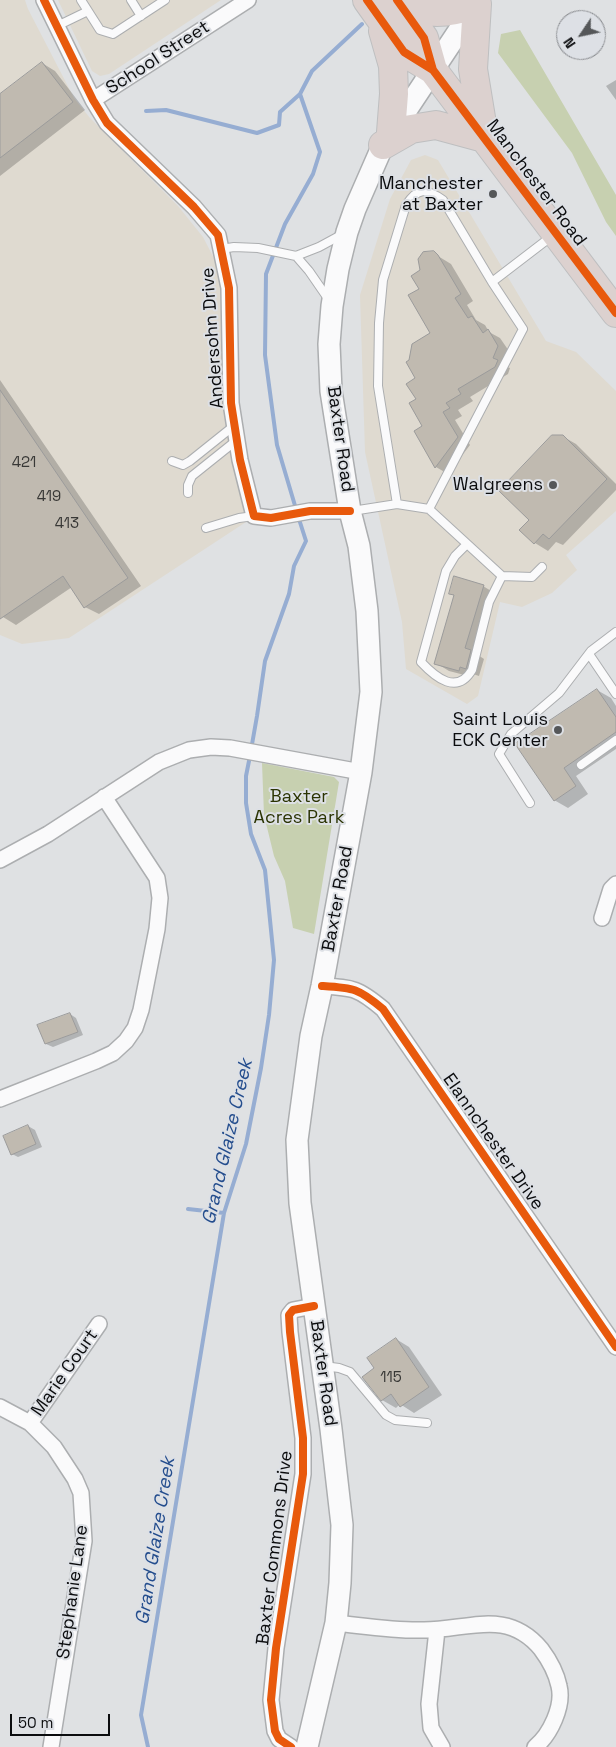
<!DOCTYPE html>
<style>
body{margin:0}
#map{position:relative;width:616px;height:1747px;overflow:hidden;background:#dfe1e3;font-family:"Space Grotesk",sans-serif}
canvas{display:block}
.north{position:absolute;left:556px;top:10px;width:50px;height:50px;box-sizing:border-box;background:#dde0e5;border:1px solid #898b8f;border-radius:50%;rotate:236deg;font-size:14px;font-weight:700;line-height:20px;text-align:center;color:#0b0c0e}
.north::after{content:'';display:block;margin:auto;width:18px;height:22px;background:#555759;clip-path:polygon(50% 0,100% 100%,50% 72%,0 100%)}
.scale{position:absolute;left:10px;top:1714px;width:100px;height:22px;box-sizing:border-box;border:2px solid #0b0c0e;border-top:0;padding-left:6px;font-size:15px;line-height:18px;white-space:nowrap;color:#0b0c0e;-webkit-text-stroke:4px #dde0e5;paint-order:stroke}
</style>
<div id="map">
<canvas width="616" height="1747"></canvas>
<div class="north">N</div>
<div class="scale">50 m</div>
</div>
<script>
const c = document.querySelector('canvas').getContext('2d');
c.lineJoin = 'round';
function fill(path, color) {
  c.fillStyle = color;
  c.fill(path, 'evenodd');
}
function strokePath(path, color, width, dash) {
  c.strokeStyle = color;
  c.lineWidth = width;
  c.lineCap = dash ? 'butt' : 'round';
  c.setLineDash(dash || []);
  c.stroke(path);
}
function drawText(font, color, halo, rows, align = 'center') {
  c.font = font + ' "Space Grotesk",sans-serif';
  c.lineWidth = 4;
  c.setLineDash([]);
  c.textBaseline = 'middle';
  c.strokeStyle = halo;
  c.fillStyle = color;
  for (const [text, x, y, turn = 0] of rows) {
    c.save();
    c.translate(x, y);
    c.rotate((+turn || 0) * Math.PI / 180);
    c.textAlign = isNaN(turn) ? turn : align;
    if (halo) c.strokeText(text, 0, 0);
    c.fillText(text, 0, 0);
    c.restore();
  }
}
const commercial = new Path2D(`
 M0,0H25L28,9L74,98L90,118L178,206L203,237L220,270L246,522L69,638L22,644L0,635Z
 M58,0H221L109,74L100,76L92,71Z
 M425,155L438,160L546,341L576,352L616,391V511L566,555L577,570L552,593L522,607L500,602L478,696L467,704L406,669L402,622L365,452L360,295L390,199L411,160Z`);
const green = new Path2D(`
 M520,30L616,195V236L606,222L572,153L498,53L501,34Z
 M262,763L334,777L339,782L314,934L293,928L285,881L274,856L264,815Z`);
const shadow = new Path2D(`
 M42,63L55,71L85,110L0,176V96Z
 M616,80V100L606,86Z
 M433,253L451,264L473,301L467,305L476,320L485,325L489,332L500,338L511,354L505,366L510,368L508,374L470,397L473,401L458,410L462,416L455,420L470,445L448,474L436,467L417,400L432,333L421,289L422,271Z
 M0,380L141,586L99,614L85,607L72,587L16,625L3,617L0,613Z
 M562,436L576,444L616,484V490L563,545L556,542L548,551L535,543L531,520Z
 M483,586L496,594L478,655L484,659L479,676L473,674L472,677L449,671L436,663L455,596L451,593Z
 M597,690L611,698L616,706V749L576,776L588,794L568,808L554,800L517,744Z
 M70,1014L76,1018L83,1035L53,1047L46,1044Z
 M28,1126L35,1130L42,1147L18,1157L12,1154Z
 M396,1339L409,1347L442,1395L414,1413L400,1404L396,1408L382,1400Z`);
const stream = new Path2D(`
 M146,111L166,110L257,133L279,125L280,112L300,94
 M296,509L277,445L265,355L266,274L285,224L313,174L320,152L300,94L312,71L362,24
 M251,750L257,716L265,661L289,594L294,566L306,541L298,516
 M188,1209L224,1213
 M148,1747L141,1715L224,1213L246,1144L261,1068L269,1015L274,960L265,870L251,834L246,803V776L250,756`);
const building = new Path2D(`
 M42,62L73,102L0,158V94Z
 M434,251L438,255L461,294L455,298L468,318L472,316L483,333L488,329L498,346L493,358L498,360L495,367L458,389L461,394L446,403L450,408L443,412L458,437L435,468L414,431L422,426L409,403L416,399L406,384L415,378L406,362L409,360L412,344L430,333L408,295L419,289L411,276L420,270L418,259L423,252Z
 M0,390L128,578L84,608L63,576L0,619Z
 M552,435H563L607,479L549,539L543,534L534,544L519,530L529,520L499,491Z
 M454,576L484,585L465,648L471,650L470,654L466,669L460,667L459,671L434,664L454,595L449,594Z
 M597,689L616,717V732L564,768L576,786L554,801L515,744Z
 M70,1013L78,1032L45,1044L37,1025Z
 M28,1125L36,1144L11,1155L3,1136Z
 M396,1338L429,1387L400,1407L391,1394L381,1401L362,1377L374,1368L367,1358Z`);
const lane = new Path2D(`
 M81,0L100,30L113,34L165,0
 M131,0L141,16
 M57,26L88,11
 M221,249L234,247L258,248L296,256L319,247L343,234
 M296,256L309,271L329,300
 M172,461L183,465L190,461L235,425
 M188,493V485L192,476L237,440
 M397,504L378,386L379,323L383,280L406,205C418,187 426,188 443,200L492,282
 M429,509L502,576L532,577L542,567
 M352,511L397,504L429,509L523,329L492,282L552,236
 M206,528L239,518L254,516
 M467,544L455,556L446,571L421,662C436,678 457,695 472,670L489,602L502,576
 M589,654L616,694
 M581,765L616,740
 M530,803L499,754L511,734L559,693L591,651L616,632
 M324,1366L339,1368L350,1372L386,1415L395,1420L427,1423`);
const street = new Path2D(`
 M44,0L93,100L107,123L194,207L218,235L229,288L231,403L240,460L254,516L271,518L310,511H350
 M93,100L248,0
 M0,860L48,834L159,762L189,750L211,747L230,748L361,772
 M602,918L611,889L616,884
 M322,986C354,988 358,988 383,1009L616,1347
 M0,1099L96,1061L113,1053L126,1041L135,1028L141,1010L157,929L160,898L157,878L104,797
 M0,1407L30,1423L54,1447L75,1479L81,1493L84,1541L51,1747
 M30,1423L99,1324
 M336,1623C365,1626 394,1631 424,1630C468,1630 507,1608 541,1649C550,1661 556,1672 559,1686C564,1706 550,1735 535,1747
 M437,1630L429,1704L431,1728L442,1747
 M291,1747L279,1739L275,1731L271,1700L276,1648L303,1474V1438L290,1332L289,1315L293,1310L314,1306`);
const secondary = new Path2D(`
 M307,1747L336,1623L340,1583L342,1525L331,1429L300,1203L297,1140L311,1036L322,986L361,772L371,692L367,611L359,546L350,511L331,391L329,344L332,306L338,269L347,232L355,209L383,145L478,2`);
const highway = new Path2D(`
 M367,0L404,52L433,70L616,313
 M397,0L424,38L433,70
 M398,2C426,16 448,14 477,4L473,69L484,136
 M383,31L393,66L394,94L391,132
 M383,145L411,129L436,125L484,138`);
const cycleway = new Path2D(`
 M44,0L93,100L107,123L194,207L218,235L229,288L231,403L240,460L254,516L271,518L310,511H350
 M367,0L404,52L433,70L616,313
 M397,0L424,38L433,70
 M322,986C354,988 358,988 383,1009L616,1347
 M291,1747L279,1739L275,1731L271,1700L276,1648L303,1474V1438L290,1332L289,1315L293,1310L314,1306`);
const markers = [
 [493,194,5,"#555759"],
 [553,485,5,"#555759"],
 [558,730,5,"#555759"]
];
const numberNames = [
 ["421",24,463],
 ["419",49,497],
 ["413",67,524],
 ["115",391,1378]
];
const streetNames = [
 ["School Street",158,58,-33],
 ["Manchester Road",536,183,53],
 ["Andersohn Drive",213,338,-94],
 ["Baxter Road",340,439,82],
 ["Baxter Road",338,899,-80],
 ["Elannchester Drive",493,1142,55],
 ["Marie Court",65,1373,-55],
 ["Baxter Road",323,1373,82],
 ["Baxter Commons Drive",275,1548,-83],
 ["Stephanie Lane",73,1592,-82]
];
const poiNames = [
 ["Manchester",483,184],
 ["at Baxter",483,205],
 ["Walgreens",543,485],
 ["Saint Louis",548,720],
 ["ECK Center",548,741]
];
const parkNames = [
 ["Baxter",299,797],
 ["Acres Park",299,818]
];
const waterNames = [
 ["Grand Glaize Creek",228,1142,-77],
 ["Grand Glaize Creek",156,1541,-81]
];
fill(commercial, '#dfdad0');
fill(green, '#c7d0b0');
fill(shadow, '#0003');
strokePath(stream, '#96add2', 4);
fill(building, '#c0bab0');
strokePath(building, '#9b9b9b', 1);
strokePath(lane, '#acaeb0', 10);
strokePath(street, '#acaeb0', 18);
strokePath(secondary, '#acaeb0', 24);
strokePath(highway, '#bebfc0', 30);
strokePath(lane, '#fafafb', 8);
strokePath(street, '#fafafb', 15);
strokePath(secondary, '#fafafb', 21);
strokePath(highway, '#dcd1cf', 28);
strokePath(cycleway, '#e8590c', 8);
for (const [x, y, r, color] of markers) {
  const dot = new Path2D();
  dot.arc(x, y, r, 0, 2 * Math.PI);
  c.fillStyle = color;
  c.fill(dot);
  strokePath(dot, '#dde0e5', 2);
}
drawText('15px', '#383836', null, numberNames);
drawText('18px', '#0b0c0e', '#dde0e5', streetNames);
drawText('18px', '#0b0c0e', '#dde0e5', poiNames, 'right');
drawText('18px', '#2b3403', '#dde0e5', parkNames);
drawText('italic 19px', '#244d8d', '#dde0e5', waterNames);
</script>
